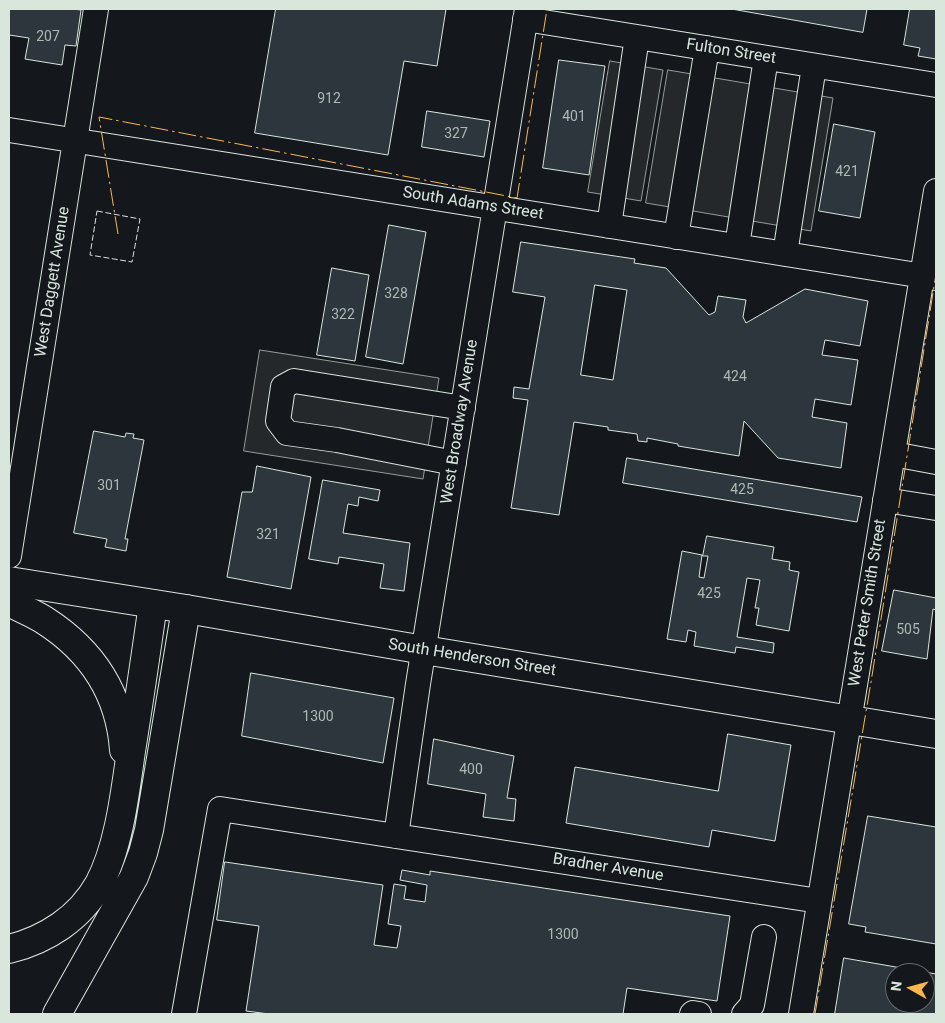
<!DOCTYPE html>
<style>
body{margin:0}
#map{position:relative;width:945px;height:1023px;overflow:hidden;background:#14181c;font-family:Roboto,sans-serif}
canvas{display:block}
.frame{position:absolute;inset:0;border:10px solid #d8e6dc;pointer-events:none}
.north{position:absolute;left:885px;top:963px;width:50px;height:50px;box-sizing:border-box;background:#14181c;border:1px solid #626a69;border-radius:50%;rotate:277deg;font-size:14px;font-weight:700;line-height:20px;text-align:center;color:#d8e6dc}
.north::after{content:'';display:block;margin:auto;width:18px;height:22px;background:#ffb74d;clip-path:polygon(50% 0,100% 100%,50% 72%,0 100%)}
</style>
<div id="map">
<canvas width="945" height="1023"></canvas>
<div class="frame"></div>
<div class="north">N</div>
</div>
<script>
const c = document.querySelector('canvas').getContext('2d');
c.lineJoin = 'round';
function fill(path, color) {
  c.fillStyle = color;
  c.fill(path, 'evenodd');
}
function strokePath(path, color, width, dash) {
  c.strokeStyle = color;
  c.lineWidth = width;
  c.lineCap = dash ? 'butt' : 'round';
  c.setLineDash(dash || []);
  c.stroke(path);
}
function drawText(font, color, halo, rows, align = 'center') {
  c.font = font + ' Roboto,sans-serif';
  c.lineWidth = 4;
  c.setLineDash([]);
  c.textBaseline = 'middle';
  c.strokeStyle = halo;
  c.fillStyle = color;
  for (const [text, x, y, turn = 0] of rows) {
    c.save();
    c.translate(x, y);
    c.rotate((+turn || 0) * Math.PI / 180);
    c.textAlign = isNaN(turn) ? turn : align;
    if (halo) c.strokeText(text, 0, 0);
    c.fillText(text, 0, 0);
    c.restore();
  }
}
const parking = new Path2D(`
 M610,61L663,70L641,201L588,192Z
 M668,70L833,98L811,231L646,203Z
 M260,350L439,378L423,479L244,451Z`);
const building = new Path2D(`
 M9,9H72L81,10L76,46L65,45L62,65L25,59L29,38L9,35Z
 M276,9H446L437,66L404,61L388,155L255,133Z
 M732,9H867L863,32Z
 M910,9H936V59L918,56L920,48L904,45Z
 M559,60L605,66L589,175L543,168Z
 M427,111L490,121L484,157L422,147Z
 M834,124L875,132L860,218L819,211Z
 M389,225L426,232L403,364L366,357Z
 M521,242L635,259L634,263L666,268L709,315L715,312L718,296L746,300L743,317L746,323L805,289L868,301L860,346L825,340L822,355L858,360L851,405L815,399L812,417L847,423L841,468L778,458L744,421L739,456L678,446V444L647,438V442L638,441L637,434L608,430V427L574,422L559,515L511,508L528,400L513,398L514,387L529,389L545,297L513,292ZM595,285L627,290L613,380L581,375Z
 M332,268L369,275L355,361L317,355Z
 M94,431L125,437L126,433L134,434L133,438L144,440L125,539H128L126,551L105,547L107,539L74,533Z
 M627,458L862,497L857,522L623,483Z
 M257,466L311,477L291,589L227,577L242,492H252Z
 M323,480L380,490L378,501L359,497L358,506L348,504L343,533L410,543L404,591L380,588L384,564L339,557L338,564L309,559Z
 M707,536L774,547L772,559L790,562L789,570L799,572L789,631L756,625L759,608H755L760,580L747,578L737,637L774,643L773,653L736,647L735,653L694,646L696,632L688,630L686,642L667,639L682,551L702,555L699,577L704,578L708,556H703Z
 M894,590L936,598V610L933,609L927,659L882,651Z
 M251,673L394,698L383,763L242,736Z
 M728,734L791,745L775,841L712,830L709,847L566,823L575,767L718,791Z
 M434,739L514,756L507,798L516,799L514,821L483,817L486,794L428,784Z
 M868,816L936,827V944L865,932L866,927L849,924Z
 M225,862L383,885L374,945L397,948L401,926L388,924L394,884L406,886L404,899L425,902L427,885L400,880L402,870L430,875V871L730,916L717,1001L627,988L623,1014H269L246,1011L259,926L217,920Z
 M844,958L936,974V1014H835ZM895,973H925V1003H895Z`);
const minor = new Path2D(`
 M525,19L936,85
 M9,130L936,278
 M609,226L637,37
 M676,237L707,48
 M737,246L766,58
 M785,254L814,66
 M893,454L936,462
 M454,463L337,440L287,433L278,421L283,387L294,381L463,408
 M885,500L936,508
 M9,556L96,9
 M396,836L418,684L527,9
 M184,1014L220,809L819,901
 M692,1014L693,1013L699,1014
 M744,1014L752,1005L764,937
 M801,1014L936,191`);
const major = new Path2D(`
 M9,581L186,609L424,650L936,734`);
const highway = new Path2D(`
 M9,602C20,608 33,613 44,620C91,650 120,692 124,750
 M9,949C46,940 80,918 99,884C119,847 125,793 131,751C139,702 146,653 153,604
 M57,1014L134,877L143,853L149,830L186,609`);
const fence = new Path2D(`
 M97,211L140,219L132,262L90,255Z`);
const power = new Path2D(`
 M118,234L99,117L517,198L547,9
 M815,1014L871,682L936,274`);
const numberNames = [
 ["207",48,37],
 ["912",329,99],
 ["401",574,117],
 ["327",456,134],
 ["421",847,172],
 ["328",396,294],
 ["322",343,315],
 ["424",735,377],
 ["301",109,486],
 ["425",742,490],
 ["321",268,535],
 ["425",709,594],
 ["505",908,630],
 ["1300",318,717],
 ["400",471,770],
 ["1300",563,935]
];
const streetNames = [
 ["Fulton Street",731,52,9],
 ["South Adams Street",473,204,9],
 ["West Daggett Avenue",53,282,-81],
 ["West Broadway Avenue",460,422,-81],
 ["West Peter Smith Street",868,603,-81],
 ["South Henderson Street",472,658,9],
 ["Bradner Avenue",608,868,9]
];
fill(parking, '#24282b');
strokePath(parking, '#939e99', 1);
fill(building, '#2c363c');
strokePath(building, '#d8e6dc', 1);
strokePath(minor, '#d8e6dc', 26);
strokePath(major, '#d8e6dc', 30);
strokePath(highway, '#d8e6dc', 30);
strokePath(minor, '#14181c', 24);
strokePath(major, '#14181c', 28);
strokePath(highway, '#14181c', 28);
strokePath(fence, '#d8e6dc', 1, [6, 2.5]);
strokePath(power, '#ffb74d', 1, [18, 4, 2.5, 4]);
drawText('14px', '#adbab4', null, numberNames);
drawText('16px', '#d8e6dc', '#14181c', streetNames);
</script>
